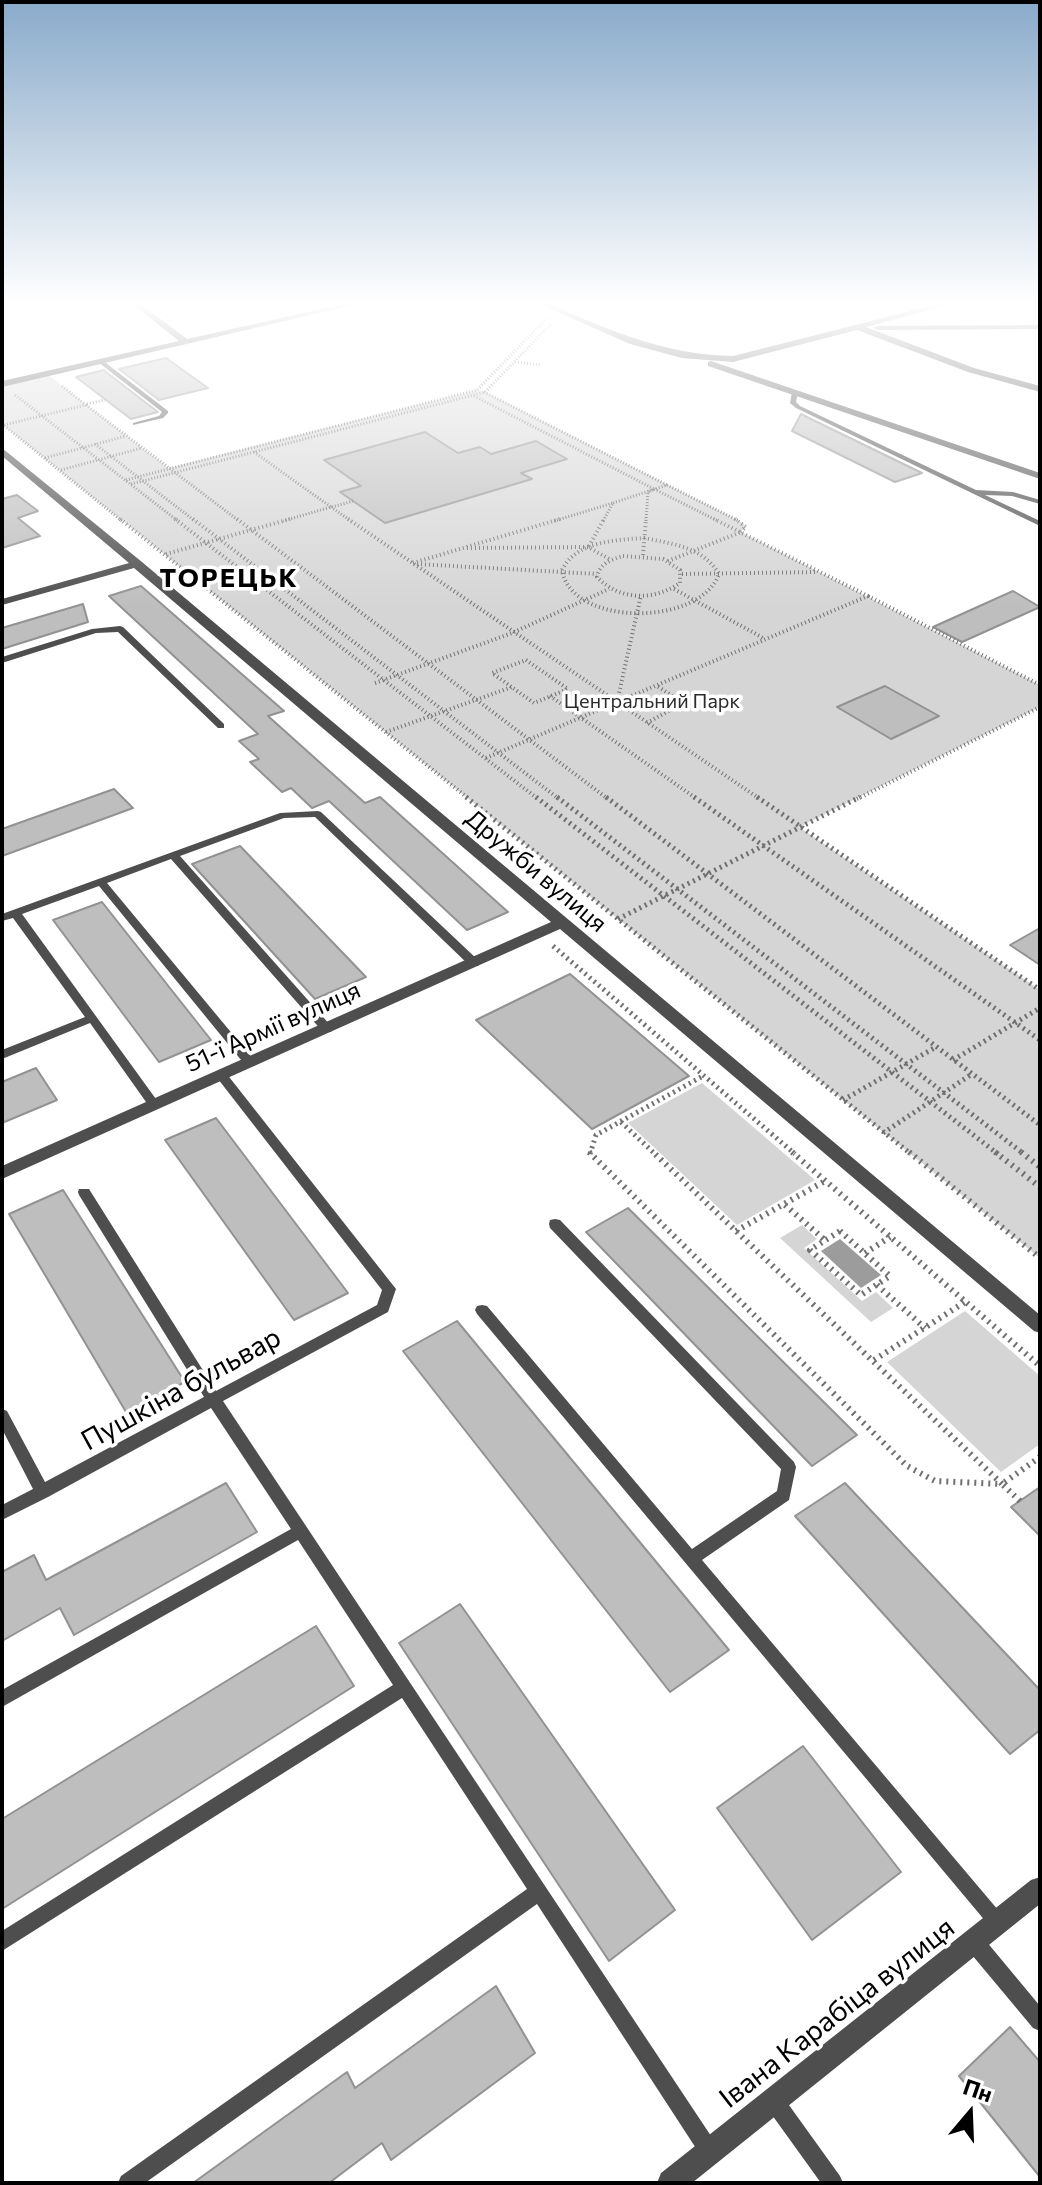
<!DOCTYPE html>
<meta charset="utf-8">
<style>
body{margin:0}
#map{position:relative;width:1042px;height:2185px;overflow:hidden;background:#fff;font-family:Commissioner,sans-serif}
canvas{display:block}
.frame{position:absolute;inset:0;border:4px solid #000;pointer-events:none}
.north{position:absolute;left:930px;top:2073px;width:80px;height:80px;-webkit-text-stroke:6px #fff;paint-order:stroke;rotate:19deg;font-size:22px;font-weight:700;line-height:32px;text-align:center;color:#000}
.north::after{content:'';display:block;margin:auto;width:28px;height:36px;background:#000;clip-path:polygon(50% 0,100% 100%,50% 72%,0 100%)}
</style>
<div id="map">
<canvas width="1042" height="2185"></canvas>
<div class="frame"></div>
<div class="north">Пн</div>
</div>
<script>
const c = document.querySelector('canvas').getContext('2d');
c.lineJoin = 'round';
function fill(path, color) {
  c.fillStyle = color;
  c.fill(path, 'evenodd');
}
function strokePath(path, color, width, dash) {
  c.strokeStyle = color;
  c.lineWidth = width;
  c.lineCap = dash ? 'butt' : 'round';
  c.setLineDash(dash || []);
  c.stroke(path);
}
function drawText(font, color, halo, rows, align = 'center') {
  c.font = font + ' Commissioner,sans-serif';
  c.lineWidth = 7;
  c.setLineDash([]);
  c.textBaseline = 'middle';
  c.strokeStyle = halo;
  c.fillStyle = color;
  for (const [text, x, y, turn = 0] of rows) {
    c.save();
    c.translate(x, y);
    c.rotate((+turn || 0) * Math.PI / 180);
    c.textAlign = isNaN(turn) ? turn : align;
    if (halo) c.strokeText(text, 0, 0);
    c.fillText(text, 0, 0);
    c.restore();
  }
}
const green = new Path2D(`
 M47,374L168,468L477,390L485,392L743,523L746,527L741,532L1040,685V707L799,827L1040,990V1258L2,424V384Z
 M702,1083L815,1180L737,1225L628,1123Z
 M802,1225L817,1239L804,1248L862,1301L876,1292L893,1308L871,1322L780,1238Z
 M965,1311L1040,1376V1444L1001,1472L887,1362Z`);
const water = new Path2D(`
 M840,1239L881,1275L861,1288L821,1251Z`);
const building = new Path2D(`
 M166,358L208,388L159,400L119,369Z
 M104,370L106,372L158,412L131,419L76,377Z
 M801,414L811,419L922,473L895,482L792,431Z
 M425,432L458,453L480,447L491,454L536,441L567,459L521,473L532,479L385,523L340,492L361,486L324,460Z
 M17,495L38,511L18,518L40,536L2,548V499Z
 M141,586L284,711L268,716L365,803L380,797L508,912L467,930L329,801L312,808L291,788L282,792L250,762L259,759L239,741L258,734L109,596Z
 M1013,591L1040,607L962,642L933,627Z
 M83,604L88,622L2,649V628Z
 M885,686L939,716L891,739L837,707Z
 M114,789L133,808L2,856V829Z
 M240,846L366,977L315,999L192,864Z
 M102,902L211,1040L159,1062L53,920Z
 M1040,928V965L1010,945Z
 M570,974L689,1076L592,1129L476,1020Z
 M36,1068L57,1100L2,1123V1082Z
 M216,1118L348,1293L294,1320L165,1140Z
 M63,1190L185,1382L126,1412L9,1214Z
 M628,1208L857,1435L812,1466L586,1232Z
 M457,1321L729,1650L670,1692L403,1351Z
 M226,1483L257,1532L74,1635L60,1608L2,1641V1572L34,1555L46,1580Z
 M845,1483L1040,1690V1730L1010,1754L795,1516Z
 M1040,1487V1536L1011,1507Z
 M460,1604L675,1910L609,1961L399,1643Z
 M316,1626L354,1686L2,1909V1819Z
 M803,1746L901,1872L812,1940L717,1808Z
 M496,1986L535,2053L391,2160L382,2143L329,2183H193L347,2072L355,2088Z
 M1010,2027L1040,2062V2177L959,2076Z`);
const pathFar3 = new Path2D(`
 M515,362L541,365
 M484,392L667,485L613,503
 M15,395L178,521
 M474,396L654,489
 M87,404L105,400
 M86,405L239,521
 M2,424L122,521
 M4,425L86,405L62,386
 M95,444L195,521
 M254,452L331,507L283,521
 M45,458L126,436
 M61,470L142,448
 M126,480L477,390L547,318
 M131,484L485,392L552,323
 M667,485L739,521
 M331,507L351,521
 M332,507L353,501
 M554,521L613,503L603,521
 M646,521L648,492L654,489L718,521`);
const pathFar2 = new Path2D(`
 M120,519L469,799
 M175,519L538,799
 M193,519L559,799
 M237,519L608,799
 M348,519L760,799
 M735,519L746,527L740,532
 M644,538C673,544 703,547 719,574C700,627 571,627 562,570C576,541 616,540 644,538Z
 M589,546L604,519
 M467,548L588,547L611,560
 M166,554L290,519
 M643,555L646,519
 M623,556L663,559L680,570V583C654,601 620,601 597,577C600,563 611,560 623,556Z
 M668,561L741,532
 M413,563L560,519
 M417,564L597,574
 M682,574L817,572
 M674,589L765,639
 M868,596L1040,685
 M526,660L568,689L534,703L492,673Z
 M375,683L512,633L609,589
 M550,696L697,799
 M617,702L868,596L714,519
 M647,723L679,705L674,697L657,686
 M386,732L512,687
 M486,758L617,702L641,595
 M857,799L1040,707`);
const pathFar1 = new Path2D(`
 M466,797L911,1154
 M536,797L998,1154
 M557,797L1024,1154
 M606,797L1040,1125
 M694,797L1040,1040
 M757,797L1040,990
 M618,919L860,797
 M553,946L795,1154
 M953,1060L1040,1008
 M843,1100L936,1047
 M621,1122L655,1154
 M883,1133L972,1074
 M590,1154L596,1135L703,1076`);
const path = new Path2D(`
 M589,1152L907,1466L935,1481L1002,1484L653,1152
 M792,1152L1040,1366
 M909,1152L1040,1258
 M995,1152L1040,1187
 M1021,1152L1040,1167
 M785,1205L826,1241
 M736,1231L825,1181
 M840,1231L890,1276L861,1295L810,1250Z
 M865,1253L890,1237
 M877,1285L925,1328
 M874,1360L965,1302
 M1020,1501L1002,1484L1040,1457`);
const lane = new Path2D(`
 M98,360H102L168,411V413L163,418L133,425V423L159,416L162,412L98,362Z
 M795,390L798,392L796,402L800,406L976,490L1013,492L1040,500V504L1012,496L985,495L1040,521V526L796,408L790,403L792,392Z
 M120,626L123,627L224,724V728H218L118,632L96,633L2,663V657L92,629Z
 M318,811L321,812L478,960L480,963L478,966H470L315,817L284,818L180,856L331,1026L333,1029L331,1032H323L171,859L107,883L254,1060L256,1063L254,1066H246L99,886L22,914L161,1106L155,1110L151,1109L90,1023L2,1059V1050L85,1017L13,918L2,921V914L280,813Z
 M222,1072L226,1073L396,1289L388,1312L223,1401L717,2145L720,2152L717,2159L710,2162L703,2159L537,1904L145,2183H118L121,2176L527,1889L402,1698L2,1951V1931L393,1685L298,1540L2,1707V1690L291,1529L211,1408L48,1497L2,1520V1505L33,1489L2,1429V1409L7,1411L45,1482L204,1397L79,1195L78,1192L79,1189H89L216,1391L377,1305L382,1290L218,1079L216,1076L218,1073Z
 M555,1219L560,1220L794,1462L796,1467L789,1500L702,1560L1004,1917L1007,1923L1004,1929L998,1932L992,1929L477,1314L475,1310L477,1306L482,1305L487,1306L692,1549L777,1491L781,1469L550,1228L549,1224L550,1220Z
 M974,1933L981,1935L1040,2006V2031L1033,2028L967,1949L965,1942L967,1935Z
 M774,2091L781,2094L840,2176L843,2183H821L767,2108L764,2101L767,2094Z`);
const street = new Path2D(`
 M130,302H138L187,339L353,302H366L2,387V381L179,341Z
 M535,302H545C606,329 664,355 733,356L946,302H958L866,327L974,368L1040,386V392L968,372L857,330L733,362L682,358L630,344Z
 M1040,325V329L878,330L874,328L878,326Z
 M711,361L1040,473V479L708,366V362Z
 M2,448L142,562L1040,1315V1333L1034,1331L560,929L2,1179V1166L551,922L134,568L2,605V599L129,563L2,456Z
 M1040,1877V1904L692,2183H657L661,2173L1031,1880Z`);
const farParknames = [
 ["Центральний Парк",652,701]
];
const streetNames = [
 ["Дружби вулиця",536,871,40],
 ["51-ї Армії вулиця",273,1027,-24]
];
const farDistrictnames = [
 ["ТОРЕЦЬК",229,578]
];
const nearStreetnames = [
 ["Пушкіна бульвар",181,1389,-29],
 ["Івана Карабіца вулиця",837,2013,-38]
];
fill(green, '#d5d5d5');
fill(water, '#9c9c9c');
fill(building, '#bebebe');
strokePath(building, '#929292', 2);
strokePath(pathFar3, '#707070', 3, [1, 2]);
strokePath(pathFar2, '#707070', 4, [1, 3]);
strokePath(pathFar1, '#707070', 5, [2, 4]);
strokePath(path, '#707070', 6, [2, 5]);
fill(lane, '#4e4e4e');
fill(street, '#4e4e4e');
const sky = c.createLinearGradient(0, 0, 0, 607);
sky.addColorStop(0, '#89aaca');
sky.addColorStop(0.5, '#fff');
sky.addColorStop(1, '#ffffff00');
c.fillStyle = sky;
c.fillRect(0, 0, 1042, 607);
drawText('20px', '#2c2c2c', '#fff', farParknames);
drawText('24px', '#000', '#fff', streetNames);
c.letterSpacing = '2px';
drawText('bold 26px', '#000', '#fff', farDistrictnames);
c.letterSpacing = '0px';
drawText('28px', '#000', '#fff', nearStreetnames);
</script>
